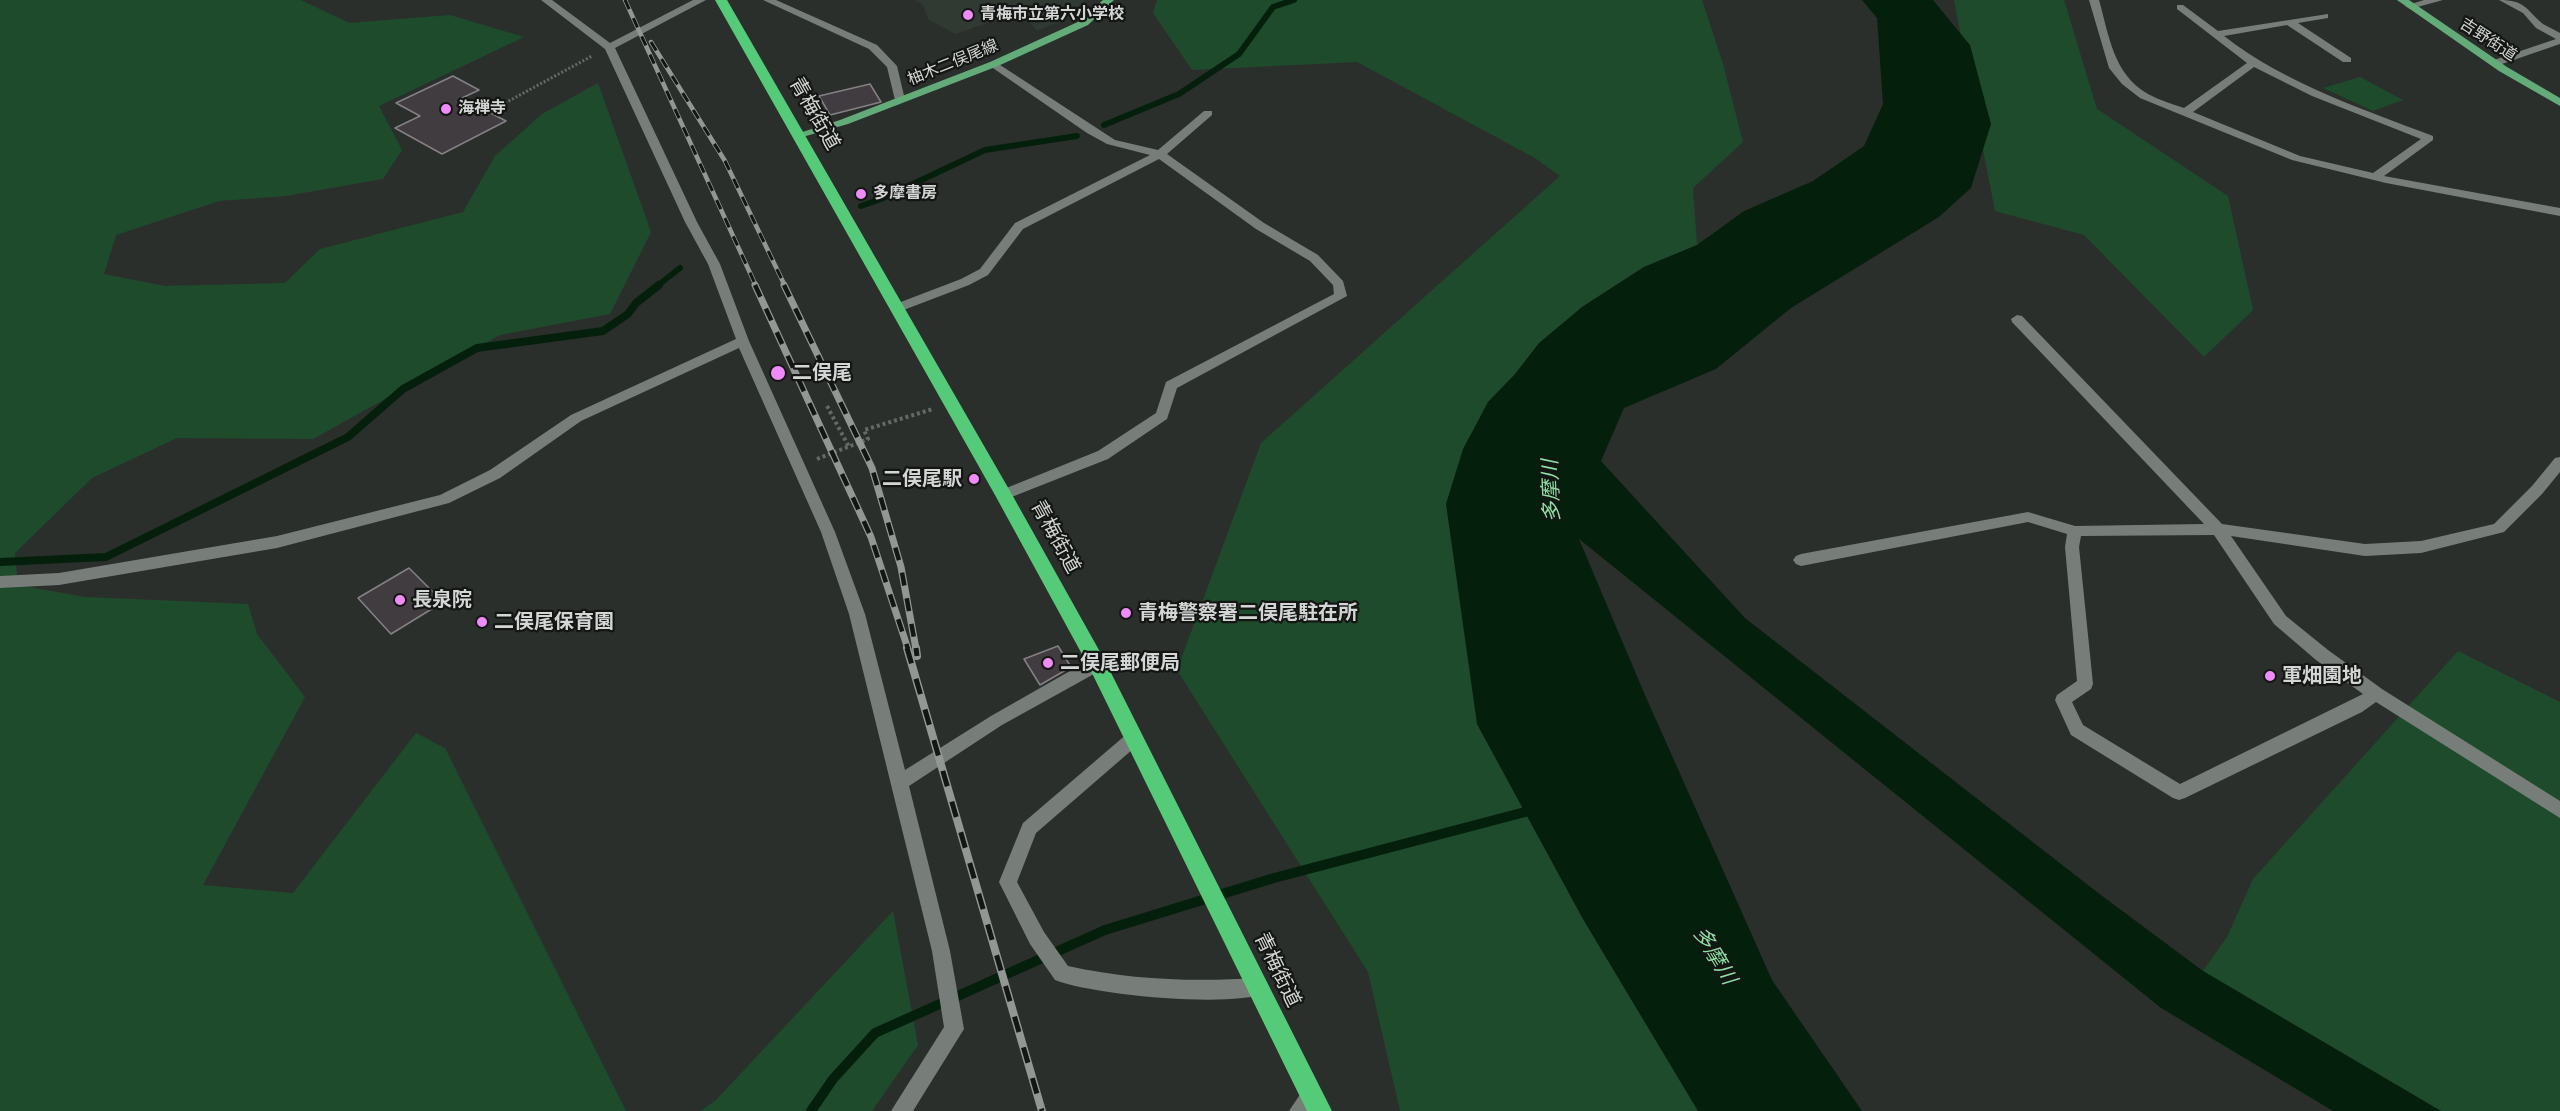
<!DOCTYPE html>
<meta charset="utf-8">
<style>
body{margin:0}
canvas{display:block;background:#2a2f2b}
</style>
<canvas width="2560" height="1111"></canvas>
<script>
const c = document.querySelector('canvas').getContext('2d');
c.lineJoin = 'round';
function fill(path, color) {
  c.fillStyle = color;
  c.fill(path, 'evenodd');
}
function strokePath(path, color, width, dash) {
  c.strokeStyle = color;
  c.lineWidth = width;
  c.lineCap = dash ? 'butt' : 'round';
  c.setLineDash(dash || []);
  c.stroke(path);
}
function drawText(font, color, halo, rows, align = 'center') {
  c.font = font + ' Arial,"Noto Sans JP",sans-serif';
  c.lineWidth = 4.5;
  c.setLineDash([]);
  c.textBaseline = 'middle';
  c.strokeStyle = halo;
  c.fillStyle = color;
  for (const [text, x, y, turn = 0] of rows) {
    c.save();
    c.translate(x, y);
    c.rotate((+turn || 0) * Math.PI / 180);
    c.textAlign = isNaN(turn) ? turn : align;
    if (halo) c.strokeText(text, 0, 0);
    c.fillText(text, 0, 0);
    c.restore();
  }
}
const built = new Path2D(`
 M914,0H1085L1065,19L1037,31L1020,11L956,34L929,20L923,5Z`);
const green = new Path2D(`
 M0,0H301L349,23L450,15L524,37L379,106L402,150L383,179L286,196L219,201L116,235L104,274L165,286L285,283L320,249L463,212L495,156L542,114L598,83L651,232L610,314L500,335L313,439L177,438L92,478L15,553L18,585L85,597L248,604L257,634L305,697L203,885L293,893L416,733L445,748L626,1111H0Z
 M1157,0H1702L1723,64L1743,142L1693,188L1697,245L1644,267L1582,307L1488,402L1477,724L1583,919L1698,1111H1400L1368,972L1177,670L1261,443L1560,176L1535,158L1357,62L1192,70L1153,13Z
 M1954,0H2064L2097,109L2228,196L2253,310L2204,357L2084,235L1995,211Z
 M2360,77L2403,100L2373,111L2323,88Z
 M2458,651L2560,702V1111H2441L2203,971L2227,937L2253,879Z
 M893,911L918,1045L872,1111H701L716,1100Z`);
const water = new Path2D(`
 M1862,0H1933L1970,45L1991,124L1971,188L1939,217L1791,308L1716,369L1624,408L1601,461L1745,618L2097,892L2203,971L2441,1111H2333L2161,1008L1579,539L1645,695L1772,980L1862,1111H1698L1583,919L1477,724L1446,504L1463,449L1488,402L1515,374L1539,343L1582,307L1644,267L1697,245L1744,211L1813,181L1864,146L1883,104L1877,18Z`);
const streamFar2 = new Path2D(`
 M1104,125L1179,94L1239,54L1273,7L1294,0
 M861,206L881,199L985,150L1077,136
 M657,286L680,268`);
const streamFar1 = new Path2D(`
 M0,562L106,557L348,437L403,389L477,348L603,331L628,314L636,303L659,285`);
const stream = new Path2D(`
 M811,1111L833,1079L875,1033L1105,930L1274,878L1525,812L1531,803`);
const building = new Path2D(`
 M453,76L479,90L462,98L506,121L442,154L395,128L420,116L396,103Z
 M870,84L881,102L830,115L819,96Z
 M409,568L443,602L391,634L358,598Z
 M1058,646L1071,667L1040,685L1024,659Z`);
const pathFar1 = new Path2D(`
 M505,103L592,56`);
const path = new Path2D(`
 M827,406L849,447
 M817,459L868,439L864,430L933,409`);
const minor = new Path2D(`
 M541,0H552L610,43L693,0H706L615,48L697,222L720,264L749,341L835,532L865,614L905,770L991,716L1091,659L1097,658L1103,659L1105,664L1103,669L1002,725L909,786L950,951L964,1029L913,1111H891L944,1027L932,951L849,614L821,532L739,348L581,421L500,478L449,503L277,548L59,585L0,588V576L59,573L277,536L440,495L490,470L571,415L736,339L708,264L685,222L605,49Z
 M763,0H776L877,45L897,66L905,100L904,102H896L895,100L887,67L869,49Z
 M2089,0H2099C2109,35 2113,74 2148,94C2159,100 2172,104 2184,108L2247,63L2177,9V5H2183L2218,31L2328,14V18L2298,23L2351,58V62H2343L2287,25L2224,36C2286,84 2360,108 2433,136V140L2384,176L2560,208V216L2386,183L2292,160L2140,98L2122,84L2109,68ZM2254,67L2312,96L2421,139L2373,173L2300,156L2193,112Z
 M2424,0H2443L2410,9L2405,6Z
 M2499,0C2526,0 2525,9 2543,24C2548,27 2555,30 2560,33V44L2499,65H2491V61L2556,39L2536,28L2523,13Z
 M994,61L1115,140L1158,150L1204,111H1212V115L1167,154L1264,223L1318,255L1343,281L1347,296L1177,388L1167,419L1108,459L1004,500L997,495L999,491L1098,451L1156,413L1166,382L1334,294L1333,285L1310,261L1256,229L1159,159L1023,229L988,275L969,285L901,311H893L891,308L893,305L961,279L980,269L1015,223L1150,155L1107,144L1087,133L990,66L989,64Z
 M2017,315L2022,316L2222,524L2365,544L2421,541L2494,524L2532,486L2555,458L2560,457V472L2542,494L2504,532L2421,553L2365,556L2231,536L2286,616L2328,650L2382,689L2560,801V818L2376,702L2362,712L2185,798L2179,800L2173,798L2071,735L2055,700L2057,695L2077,681L2065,547L2067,534L2028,522L1801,566L1796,564L1793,560L1796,556L1801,554L2028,512L2075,526L2204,524L2012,322L2011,319ZM2214,535L2274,624L2316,660L2363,694L2180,784L2083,725L2072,702L2091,689L2093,684L2079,547L2081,536Z
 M1134,731L1140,733L1142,738L1140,743L1036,833L1017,882L1044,932L1068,966C1131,980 1194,982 1259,978L1266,981L1269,987L1266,993C1229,1008 1093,995 1055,980L1030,944L999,882L1023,823L1128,733Z
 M1312,1084L1319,1087L1322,1094L1312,1111H1289L1305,1087Z`);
const major = new Path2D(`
 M1103,0H1114L1088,25L998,66L848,124L799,138L793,135L840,120L990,62L1080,21Z
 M2397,0H2409L2507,67L2560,98V106L2499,71Z`);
const highway = new Path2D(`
 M715,0H727L1010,491L1104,659L1332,1111H1307L1089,667L995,495Z`);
const railFar2 = new Path2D(`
 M625,0L756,286
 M651,42L725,161L785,286`);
const railFar1 = new Path2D(`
 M755,285L871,537L908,649
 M784,285L872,468L901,567L916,649`);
const rail = new Path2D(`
 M907,648L1042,1111
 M916,648L917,656`);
const markers = [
 [968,15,6,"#ee8bf8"],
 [446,109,6,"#ee8bf8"],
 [861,194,6,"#ee8bf8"],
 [778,373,8,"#ee8bf8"],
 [974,479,6,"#ee8bf8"],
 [400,600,6,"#ee8bf8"],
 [1126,613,6,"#ee8bf8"],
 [482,622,6,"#ee8bf8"],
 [1048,663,6,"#ee8bf8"],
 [2270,676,6,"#ee8bf8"]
];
const farPoinames = [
 ["青梅市立第六小学校",980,15],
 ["海禅寺",458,109],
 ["多摩書房",873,194]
];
const farStreetnames = [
 ["吉野街道",2488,40,33],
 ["柚木二俣尾線",953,63,-22]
];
const streetNames = [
 ["青梅街道",814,114,60],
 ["青梅街道",1055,537,61],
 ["青梅街道",1277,970,64]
];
const poiNames = [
 ["二俣尾",792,373],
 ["二俣尾駅",962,479,"right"],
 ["長泉院",412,600],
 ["青梅警察署二俣尾駐在所",1138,613],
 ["二俣尾保育園",494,622],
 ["二俣尾郵便局",1060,663],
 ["軍畑園地",2282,676]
];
const waterNames = [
 ["多摩川",1552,491,-92],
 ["多摩川",1714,956,59]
];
fill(built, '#303a32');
fill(green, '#1e4b2b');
fill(water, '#04200d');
strokePath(streamFar2, '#04200d', 6);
strokePath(streamFar1, '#04200d', 8);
strokePath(stream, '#04200d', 10);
fill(building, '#403c40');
strokePath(building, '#858085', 1.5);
strokePath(pathFar1, '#656966', 3, [2, 2]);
strokePath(path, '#656966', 4, [3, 3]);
fill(minor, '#777d78');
fill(major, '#63ab79');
fill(highway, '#55ca79');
strokePath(railFar2, '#939794', 4.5);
strokePath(railFar1, '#939794', 7);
strokePath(rail, '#939794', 8);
strokePath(railFar2, '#141614', 3, [10]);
strokePath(railFar1, '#141614', 4.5, [13]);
strokePath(rail, '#141614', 5, [16]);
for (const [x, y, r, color] of markers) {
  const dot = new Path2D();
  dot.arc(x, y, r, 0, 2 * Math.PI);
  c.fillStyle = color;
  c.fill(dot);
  strokePath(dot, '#141614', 2);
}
drawText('bold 16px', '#d3d6d4', '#141614', farPoinames, 'left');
drawText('16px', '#d3d6d4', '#141614', farStreetnames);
drawText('20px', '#d3d6d4', '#141614', streetNames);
drawText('bold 20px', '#d3d6d4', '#141614', poiNames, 'left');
drawText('italic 21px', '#8fdfa3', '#141614', waterNames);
</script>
